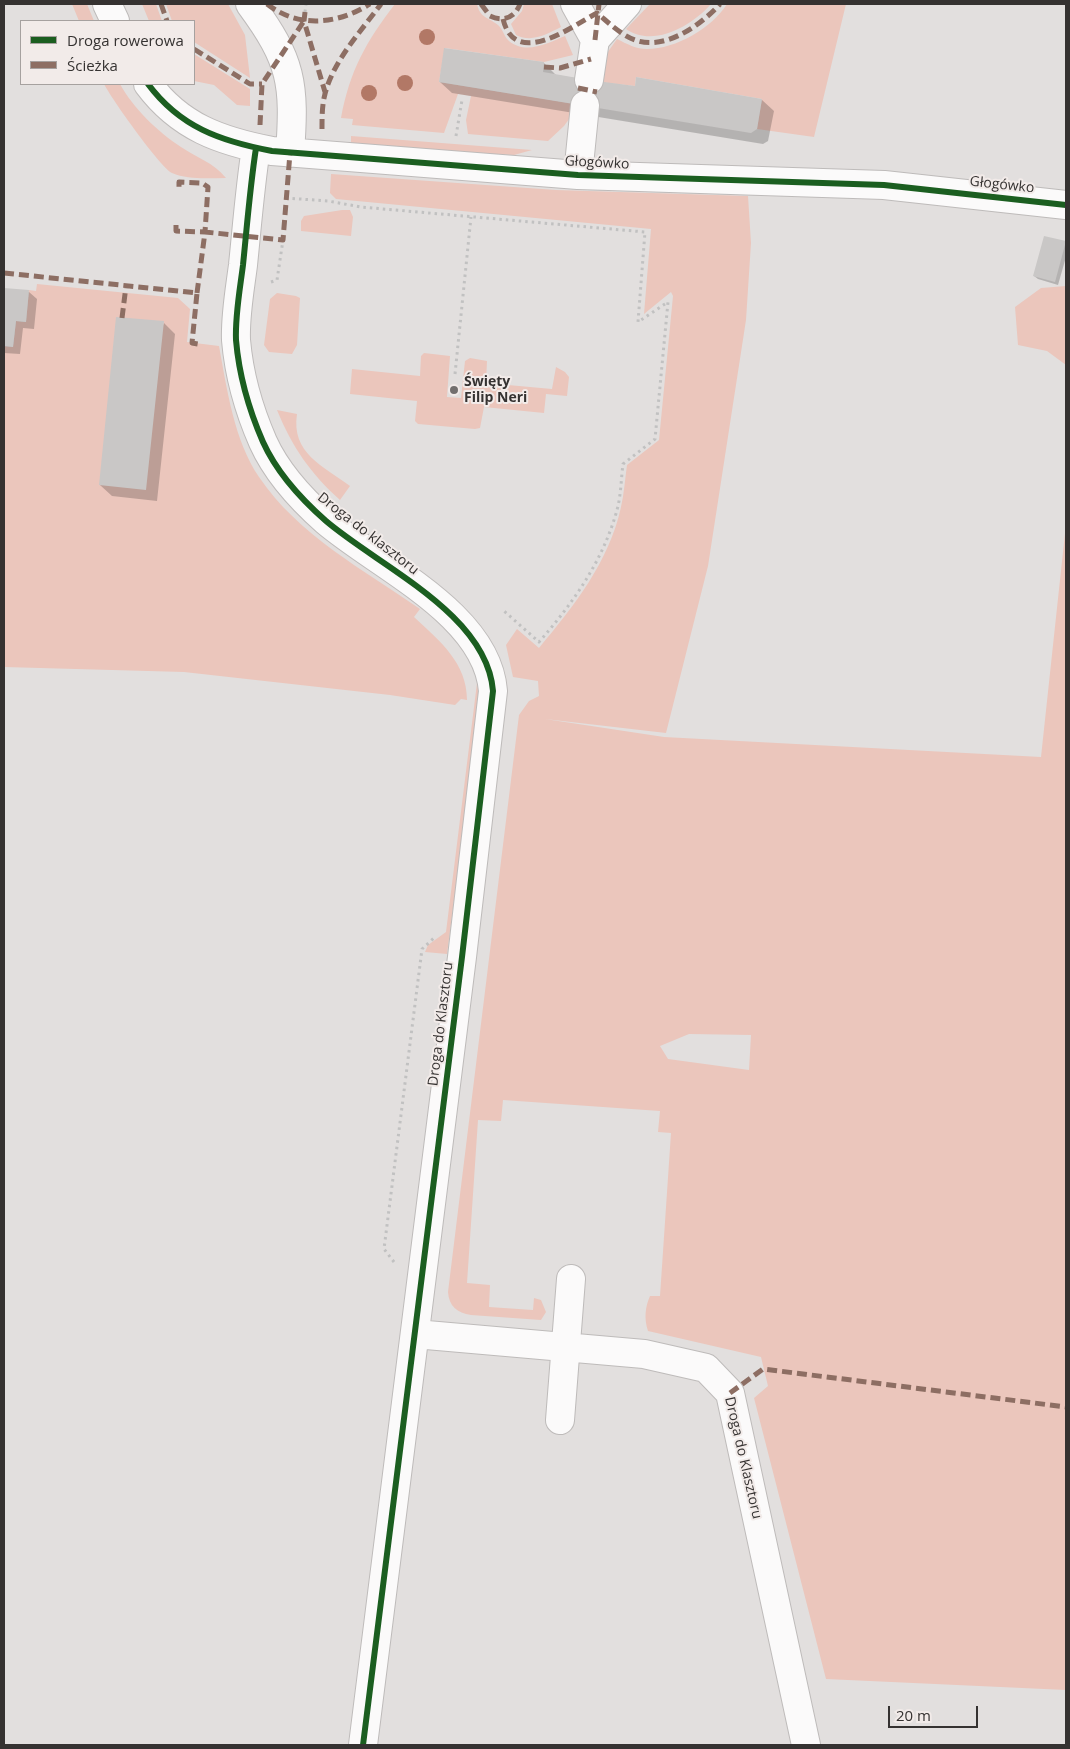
<!DOCTYPE html>
<meta charset="utf-8">
<style>
body{margin:0}
#map{position:relative;width:1070px;height:1749px;overflow:hidden;background:#e2dfde;font-family:"Open Sans",sans-serif}
canvas{display:block}
.frame{position:absolute;inset:0;border:5px solid #353231;pointer-events:none}
.legend{position:absolute;left:20px;top:20px;width:175px;height:65px;box-sizing:border-box;background:#f2ebe9;border:1px solid #a6a19f;margin:0;padding:6px 9px;list-style:none;font-size:15px;color:#353231}
.legend li{display:flex;align-items:center;gap:10px;height:25px}
.legend b{width:25px;border:1px solid #a6a19f}
.scale{position:absolute;left:888px;top:1706px;width:90px;height:22px;box-sizing:border-box;border:2px solid #353231;border-top:0;padding-left:6px;font-size:15px;line-height:18px;white-space:nowrap;color:#353231;-webkit-text-stroke:4px #f2ebe9;paint-order:stroke}
</style>
<div id="map">
<canvas width="1070" height="1749"></canvas>
<div class="frame"></div>
<ul class="legend">
<li><b style="height:6px;background:#1b5e20"></b>Droga rowerowa</li>
<li><b style="height:6px;background:#8d6e63"></b>Ścieżka</li>
</ul>
<div class="scale">20 m</div>
</div>
<script>
const c = document.querySelector('canvas').getContext('2d');
c.lineJoin = 'round';
function fill(path, color) {
  c.fillStyle = color;
  c.fill(path, 'evenodd');
}
function strokePath(path, color, width, dash) {
  c.strokeStyle = color;
  c.lineWidth = width;
  c.lineCap = dash ? 'butt' : 'round';
  c.setLineDash(dash || []);
  c.stroke(path);
}
function drawText(font, color, halo, rows, align = 'center') {
  c.font = font + ' "Open Sans",sans-serif';
  c.lineWidth = 4;
  c.setLineDash([]);
  c.textBaseline = 'middle';
  c.strokeStyle = halo;
  c.fillStyle = color;
  for (const [text, x, y, turn = 0] of rows) {
    c.save();
    c.translate(x, y);
    c.rotate((+turn || 0) * Math.PI / 180);
    c.textAlign = isNaN(turn) ? turn : align;
    if (halo) c.strokeText(text, 0, 0);
    c.fillText(text, 0, 0);
    c.restore();
  }
}
const green = new Path2D(`
 M72,4H87L94,21H79Z
 M142,4H156L162,21H149Z
 M166,4H228L245,35L250,78L194,42V21H172Z
 M395,4H477C480,18 488,17 498,25C503,29 504,37 509,41C526,55 548,43 565,36L573,55L544,62L445,48L439,82L576,104L572,115L564,126L548,141L468,134L466,120L471,96L458,94L444,133L352,125L353,119L341,118C350,70 366,42 395,4Z
 M524,4H552L561,27C547,34 532,43 516,35L511,24L522,11Z
 M650,4H711C692,26 653,48 626,29Z
 M727,4H846L814,137L757,129L762,99L636,77L635,86L599,82L605,56L617,39C627,44 636,49 647,49C676,49 712,28 727,4Z
 M194,54L250,89V106L237,105L214,85L194,81Z
 M104,84H120C133,108 158,132 181,147C197,158 213,162 226,178C208,178 188,180 172,173C160,167 111,98 104,84Z
 M351,136L532,150L514,155L431,151L351,143Z
 M331,174L556,190L748,196L751,243L746,320L708,566L666,733L545,719L664,737L1041,757L1066,524V1690L826,1679L754,1398L768,1386L761,1357L648,1331C644,1319 645,1307 650,1296H660L671,1133L658,1132L660,1111L503,1100L501,1121L478,1120L467,1283L490,1285L489,1307L533,1310L534,1298L541,1300L546,1312L541,1320L471,1315C457,1313 449,1306 448,1292L519,715L529,701L539,696L538,681L513,677L506,645L517,629L539,648C574,606 609,562 621,507C624,494 625,479 627,465L659,440L673,296L671,292L644,314L651,229L336,199L330,193ZM689,1034L751,1035L749,1070L668,1059L660,1046Z
 M342,210H350L353,217L351,236L301,231V221L304,216Z
 M37,284L178,298L190,309L187,342L219,346C227,389 234,440 259,477C298,535 364,570 420,609L414,617C440,641 467,663 467,700L461,699L455,705L390,695L184,672L4,667V346L13,347L16,321L26,322L29,290L36,291Z
 M1066,286V365L1047,351L1018,345L1015,307L1041,288Z
 M277,293L296,296L300,298L297,345L292,354L269,352L264,345L270,299Z
 M424,353L450,356L447,397L461,398L465,361L470,358L487,361L486,383L552,389L556,367L565,372L569,377L567,396L546,394L544,413L484,407L480,428L475,429L418,424L415,421L417,401L350,394L352,369L420,376L421,356Z
 M277,410L297,414C291,453 323,466 350,486L340,500C311,474 292,447 277,410Z
 M477,683L480,701L447,954L425,952L428,945L446,932Z`);
const shadow = new Path2D(`
 M445,50L544,63L556,75L636,88L637,79L762,100L774,111L768,141L763,144L452,93L440,82Z
 M1045,237L1066,243V257L1058,285L1038,279L1034,276Z
 M4,289L29,292L37,299L34,329L23,328L20,354L4,353Z
 M164,323L175,334L157,501L112,496L100,485Z`);
const building = new Path2D(`
 M444,48L544,62L543,72L589,80L635,86L636,77L762,99L757,129L751,133L439,82Z
 M1044,236L1066,241L1055,282L1033,276Z
 M4,288L29,290L26,322L16,321L13,347L4,346Z
 M116,317L164,321L146,490L99,485Z`);
const path = new Path2D(`
 M305,12L306,4
 M456,136L462,100
 M286,198L328,201L361,207L645,232L638,322L668,302L655,439L623,464C621,479 621,496 617,510C603,561 573,603 539,642L504,611
 M271,282L277,280L283,240
 M455,374L471,217
 M394,1262L384,1249L422,949L435,937`);
const minor = new Path2D(`
 M107,4L115,21
 M250,4C292,61 295,83 290,153
 M575,4L595,40
 M589,80L595,40L627,4
 M148,84C180,127 220,141 272,151L578,175L884,185L1066,205
 M256,148C250,187 247,226 243,265C240,289 235,315 236,340C239,375 249,410 263,442C277,473 301,499 326,521C380,567 487,614 493,691L462,957L363,1745
 M578,175L585,105
 M415,1334L644,1354L706,1368L730,1393L806,1745
 M560,1420L571,1279`);
const quiet = new Path2D(`
 M161,4L167,21
 M267,4C299,29 338,24 370,4
 M481,4L490,16C503,22 515,18 520,4
 M305,12L304,21L325,92
 M503,19C515,69 571,27 597,13C609,23 621,35 635,40C665,51 701,25 720,4
 M595,40L599,4
 M194,49L250,84H262
 M544,67L560,68L591,59
 M578,88L597,92
 M260,125L262,84L304,21
 M322,129C322,117 322,105 325,94C333,61 362,30 381,4
 M176,225V231L205,232L208,187L202,183L179,182V187
 M4,273L197,293L192,343L198,344
 M197,293L205,232L283,240L290,153
 M122,318L126,286
 M730,1393L763,1369L1066,1407`);
const cycleway = new Path2D(`
 M148,84C180,127 220,141 272,151L578,175L884,185L1066,205
 M256,148C250,187 247,226 243,265C240,289 235,315 236,340C239,375 249,410 263,442C277,473 301,499 326,521C380,567 487,614 493,691L462,957L363,1745`);
const trees = [
 [427,37],
 [405,83],
 [369,93]
];
const markers = [
 [454,390,5,"#726f6e"]
];
const streetNames = [
 ["Głogówko",597,163,3],
 ["Głogówko",1002,185,6],
 ["Droga do klasztoru",368,534,38],
 ["Droga do Klasztoru",441,1024,-83],
 ["Droga do Klasztoru",743,1458,77]
];
const poiNames = [
 ["Święty",464,382],
 ["Filip Neri",464,398]
];
fill(green, '#ebc6bc');
fill(shadow, '#0003');
fill(building, '#c9c7c6');
strokePath(minor, '#bebbba', 30);
strokePath(path, '#c1c1c1', 3, [2.5, 4]);
strokePath(minor, '#fbfafa', 28);
strokePath(quiet, '#8d6e63', 5, [10, 5]);
strokePath(cycleway, '#1b5e20', 6);
c.fillStyle = '#b27866';
for (const [x, y] of trees) {
  c.beginPath();
  c.arc(x, y, 8, 0, 2 * Math.PI);
  c.fill();
}
for (const [x, y, r, color] of markers) {
  const dot = new Path2D();
  dot.arc(x, y, r, 0, 2 * Math.PI);
  c.fillStyle = color;
  c.fill(dot);
  strokePath(dot, '#f2ebe9', 2);
}
drawText('14px', '#353231', '#f2ebe9', streetNames);
drawText('bold 14px', '#353231', '#f2ebe9', poiNames, 'left');
</script>
